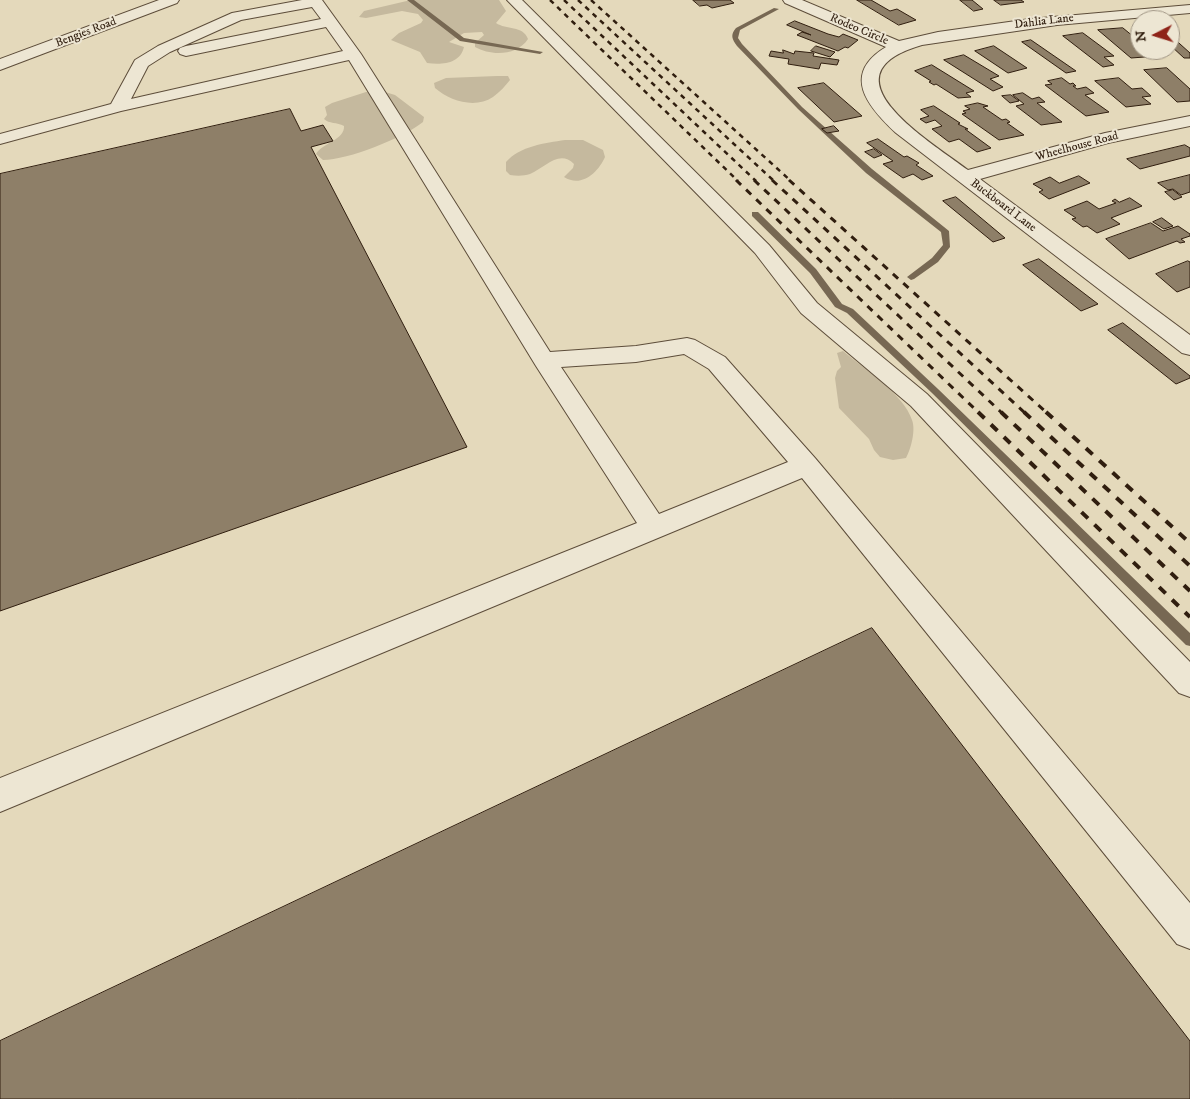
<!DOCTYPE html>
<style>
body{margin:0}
#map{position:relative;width:1190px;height:1099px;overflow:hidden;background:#e4d9bb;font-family:"IM FELL DW Pica",serif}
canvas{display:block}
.north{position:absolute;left:1130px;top:10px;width:50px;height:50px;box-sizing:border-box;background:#ede6d3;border:1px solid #a19685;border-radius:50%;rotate:265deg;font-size:14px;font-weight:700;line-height:20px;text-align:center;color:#301e0f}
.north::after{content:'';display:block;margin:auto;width:18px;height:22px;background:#8f2418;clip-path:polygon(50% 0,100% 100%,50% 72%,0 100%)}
</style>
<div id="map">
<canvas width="1190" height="1099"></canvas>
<div class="north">N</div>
</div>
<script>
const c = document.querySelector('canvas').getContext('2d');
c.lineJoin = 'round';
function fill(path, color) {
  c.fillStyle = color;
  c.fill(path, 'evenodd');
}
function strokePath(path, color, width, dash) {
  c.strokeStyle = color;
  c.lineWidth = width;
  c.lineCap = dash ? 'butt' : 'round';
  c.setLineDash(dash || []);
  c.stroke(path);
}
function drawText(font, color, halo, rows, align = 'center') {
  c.font = font + ' "IM FELL DW Pica",serif';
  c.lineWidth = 4;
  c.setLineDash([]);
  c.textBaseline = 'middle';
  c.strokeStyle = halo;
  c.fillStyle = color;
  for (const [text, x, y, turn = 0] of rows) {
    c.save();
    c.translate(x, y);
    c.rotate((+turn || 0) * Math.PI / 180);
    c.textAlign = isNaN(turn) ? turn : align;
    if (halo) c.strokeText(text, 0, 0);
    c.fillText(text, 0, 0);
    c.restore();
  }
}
const green = new Path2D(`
 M411,0H499L506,11L496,23C506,30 523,25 528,39C517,56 491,56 475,47V43L484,35L482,32L464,33L449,42L464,47C460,64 442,65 427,63L420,52L391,40L399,33L421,23L423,20L418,14L402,11L366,18L359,17L364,11Z
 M497,76H508L510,80C505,86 500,92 493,97C475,109 450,101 435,88L434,83L446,78Z
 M366,92H385L395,95L424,117L423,122C403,138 348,160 323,160L316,154C322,143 345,140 344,126C337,122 329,124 324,119L327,115L325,107L332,103Z
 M565,140H583L603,150L605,157C598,173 581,188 564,177L573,168L574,164C559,149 545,168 530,174C524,176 517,176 510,175L506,171V162C520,146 545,143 565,140Z
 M843,351C863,368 904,394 912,420C916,430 911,449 906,458L893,460L880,457L874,450L869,439L839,408L835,378L837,371L841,367L837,353Z`);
const stream = new Path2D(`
 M407,0H414L464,38L543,52L540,54L460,41Z
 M774,8L779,9L740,30L738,38L742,44L802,107L872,169L949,231L950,247L938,262L914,279L911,280L907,277L932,258L943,245L941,232L866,173L798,109L737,46C732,39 730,35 736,28Z
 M752,212H758L816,269L842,304L853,309L938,389L1190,633V646L1186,645L932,393L847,313L835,307L810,273L752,216Z`);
const building = new Path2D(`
 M693,0H730L734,3L712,8L707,5L700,6Z
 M857,0H871L890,11L897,9L916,20L899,25Z
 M960,0H972L983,9L974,11Z
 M994,0H1021L1024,2L1001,5Z
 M795,21L828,34L839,37L843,34L858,40L848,48L845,47L838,51L797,35L802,32L811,35L787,25Z
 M1123,28L1140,42V50H1150L1158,56L1131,58L1098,30Z
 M1083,33L1114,56L1104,57L1114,65L1103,67L1063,36Z
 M1170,35L1190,53V58H1184L1170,45Z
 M1031,40L1076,71L1066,73L1022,42Z
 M816,46L835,52L830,57L811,51Z
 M994,46L1027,68L1008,73L975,51Z
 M783,50L794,54L795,51L814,53L813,56L839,60L837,65L821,63L819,69L788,64L789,59L769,56L771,51L783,53Z
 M964,55L999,76L990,79L1003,87L993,91L944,60Z
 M932,65L974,91L966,93L971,97L958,98L936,84L934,85L929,82L931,81L915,71Z
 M1167,68L1190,89V101L1177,102L1144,70Z
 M1062,78L1070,84L1073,83L1076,86H1073L1077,89L1086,87L1094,93L1085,95L1109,112L1086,116L1045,85L1052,84L1048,81Z
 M1119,78L1132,89L1142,88L1151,96L1142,97L1151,104L1126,107L1095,81Z
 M824,83L862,116L834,122L798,88Z
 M1023,93L1032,99L1039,97L1045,102L1037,103L1062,122L1041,125L1016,106L1024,104L1013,95Z
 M1011,95L1019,101L1010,103L1002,96Z
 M978,103L988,106L983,107L1002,120L1006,119L1010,122L1007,123L1024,135L999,140L962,114L966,113L963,111L970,109L965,106Z
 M934,106L960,123L958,124L968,129H965L991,148L977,152L959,139L949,142L932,129L942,126L935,120L926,123L920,119L929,116L921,110Z
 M290,109L301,131L323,125L333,141L311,147L467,447L0,611V174Z
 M834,126L839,131L827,133L822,129Z
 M878,139L904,157L907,156L919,163L916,165L933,176L922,180L913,174L903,178L883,164L893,161L867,143Z
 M1185,145L1190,148V156L1140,169L1127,159Z
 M874,149L882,155L874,158L865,152Z
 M1190,175V192L1181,195L1173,189L1168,190L1158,183Z
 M1079,176L1090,183L1049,199L1039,192L1043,190L1033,184L1050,177L1059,183Z
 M1173,190L1182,197L1174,200L1165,192Z
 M956,197L1005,238L993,242L943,201Z
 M1130,198L1142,206L1111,218L1120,224L1097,233L1087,226L1083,227L1072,219L1076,218L1064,210L1087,201L1099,209L1116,203L1112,201L1115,199L1119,202Z
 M1162,218L1173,226L1164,229L1153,222Z
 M1151,223L1163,231L1178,226L1190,234V236L1181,239L1185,242L1180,243L1177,241L1129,259L1106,239Z
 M1039,259L1098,304L1081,311L1023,265Z
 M1188,261L1190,262V287L1177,292L1156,274Z
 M1123,323L1190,376V378L1176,384L1108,330Z
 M872,628L1190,1041V1099H0V1041Z`);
const minor = new Path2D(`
 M159,0H179L177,3L0,70V59Z
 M302,0H322L361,54L550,352L636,346L687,338L695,340L725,357L815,458L1190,903V949L1177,944L802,478L0,812V778L637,523L536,366L349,60L121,111L0,144V134L111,104L135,60L158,46L232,13ZM312,7L321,19L186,46L180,48L178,51L180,54L186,56L326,27L343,51L131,99L148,66L170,52L241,20ZM684,354L709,369L788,462L659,514L561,367L636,362Z
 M507,0H522L769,245L817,303L927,394L1190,662V697L1179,693L911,406L801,313L755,253Z
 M783,0H802L899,41L938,32L1030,19L1190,5V13L1057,25L922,45C818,75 930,141 968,170L1105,133L1190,116V126L1108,143L980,179L1190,335V355L1182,353L896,133C867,106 841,74 886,47L785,3Z`);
const railFar2 = new Path2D(`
 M550,0L738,181
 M564,0L756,181
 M578,0L774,181
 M591,0L791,181`);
const railFar1 = new Path2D(`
 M736,180L979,413
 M754,180L1002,413
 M772,180L1025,413
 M789,180L1047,413`);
const rail = new Path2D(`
 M978,412L1190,617
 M1001,412L1190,591
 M1024,412L1190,566
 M1046,412L1190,543`);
const farStreetnames = [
 ["Dahlia Lane",1044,22,-7],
 ["Rodeo Circle",859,30,23],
 ["Bengies Road",86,33,-21],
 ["Wheelhouse Road",1077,147,-15],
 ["Buckboard Lane",1003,206,37]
];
fill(green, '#c5b99e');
fill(stream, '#776853');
fill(building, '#8e7f68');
strokePath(building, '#301e0f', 1);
strokePath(minor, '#5d4d3a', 2);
fill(minor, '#ede6d3');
strokePath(railFar2, '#301e0f', 2.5, [5, 5]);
strokePath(railFar1, '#301e0f', 3, [7, 7]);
strokePath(rail, '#301e0f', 4, [9, 9]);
drawText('12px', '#301e0f', '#ede6d3', farStreetnames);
</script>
